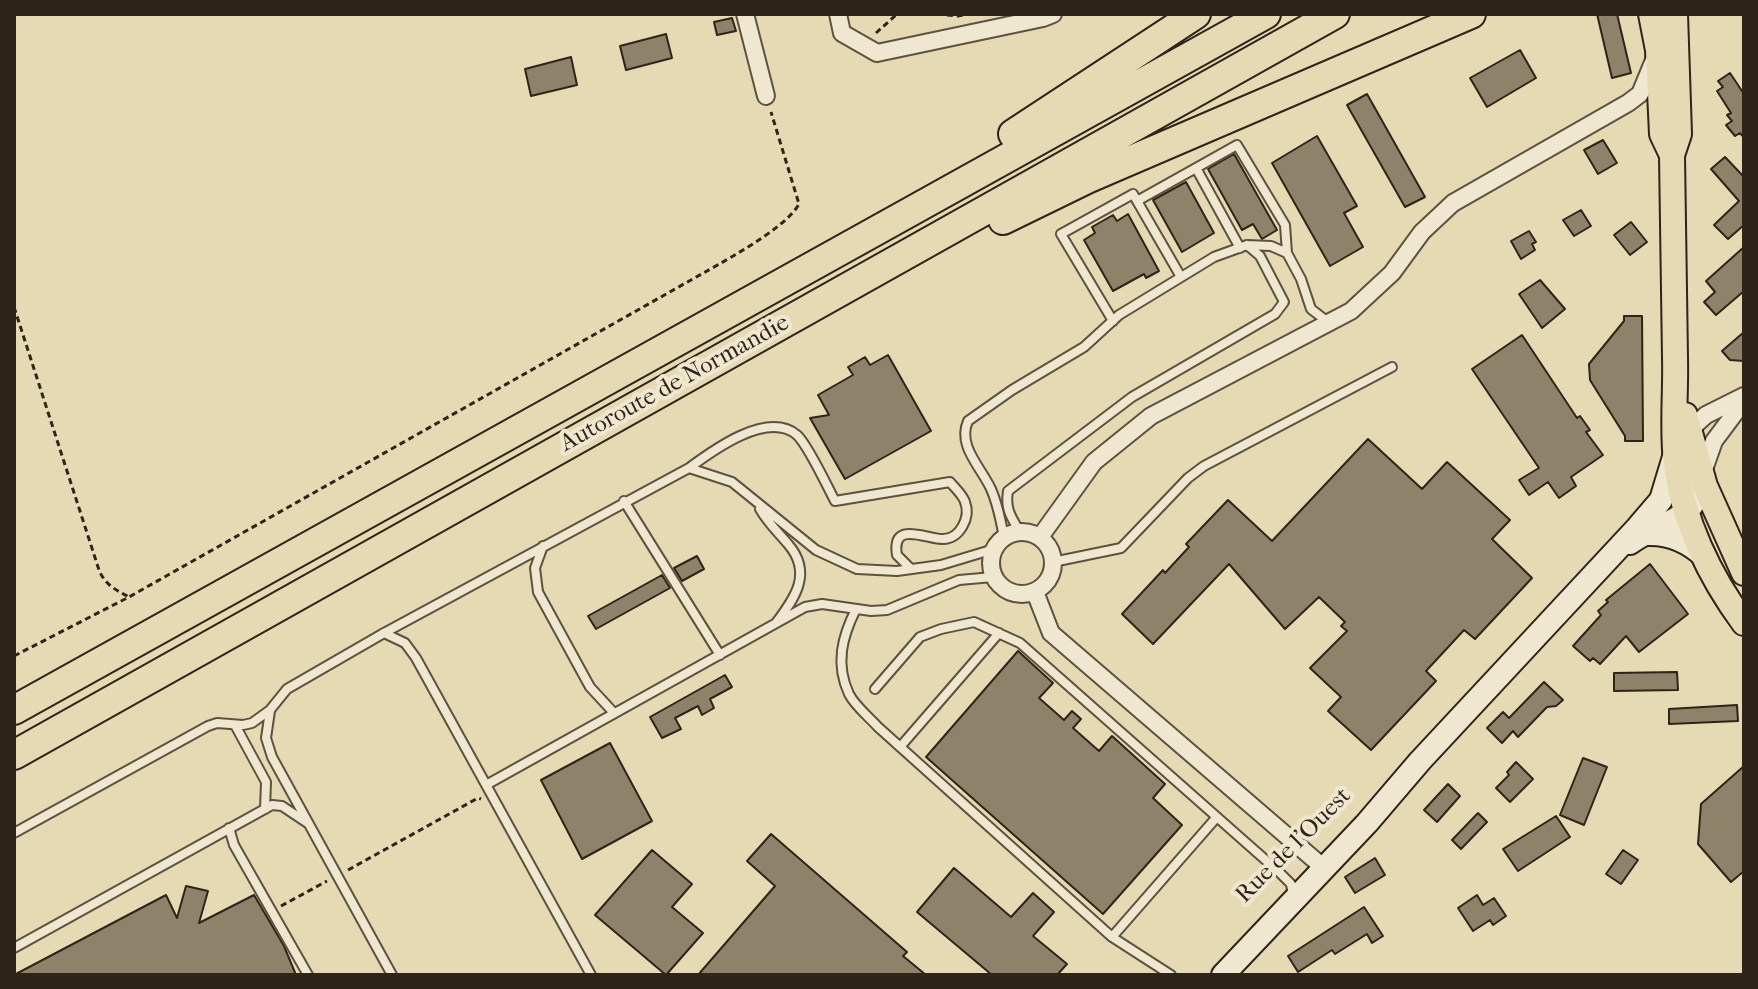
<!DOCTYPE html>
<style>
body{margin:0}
#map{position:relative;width:1758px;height:989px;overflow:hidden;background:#e6dab5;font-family:"IM FELL French Canon",serif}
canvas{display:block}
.frame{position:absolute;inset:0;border:16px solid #2f2418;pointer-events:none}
</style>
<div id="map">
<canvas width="1758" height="989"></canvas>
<div class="frame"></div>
</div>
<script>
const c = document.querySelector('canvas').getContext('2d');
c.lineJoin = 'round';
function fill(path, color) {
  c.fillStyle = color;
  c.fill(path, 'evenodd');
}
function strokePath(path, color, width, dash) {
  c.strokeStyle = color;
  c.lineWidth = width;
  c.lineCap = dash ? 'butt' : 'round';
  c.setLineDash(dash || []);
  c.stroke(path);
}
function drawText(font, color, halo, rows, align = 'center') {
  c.font = font + ' "IM FELL French Canon",serif';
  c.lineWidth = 8;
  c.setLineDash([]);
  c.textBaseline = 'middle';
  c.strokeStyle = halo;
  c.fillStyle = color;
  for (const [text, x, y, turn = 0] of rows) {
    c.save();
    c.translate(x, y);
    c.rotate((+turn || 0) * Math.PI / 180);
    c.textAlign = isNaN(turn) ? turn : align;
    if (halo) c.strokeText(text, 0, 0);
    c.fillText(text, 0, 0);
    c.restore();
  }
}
const building = new Path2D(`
 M1597,14H1617L1631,73L1612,78Z
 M732,18L736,31L717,35L714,22Z
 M666,34L672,58L626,70L620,46Z
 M1520,50L1536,78L1487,107L1470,78Z
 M571,57L577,85L531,96L525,69Z
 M1730,73L1744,94V138L1740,133L1735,136L1726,125L1732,121L1727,115L1731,113L1717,91L1723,87L1718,81Z
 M1367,94L1425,197L1405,207L1347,105Z
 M1317,136L1357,206L1344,213L1363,247L1330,266L1272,163Z
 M1603,140L1617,163L1598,174L1584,150Z
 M1234,154L1277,230L1262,239L1253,224L1242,230L1208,169Z
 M1725,157L1744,177V225L1728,239L1714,225L1739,201L1711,169Z
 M1186,182L1214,233L1182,252L1153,200Z
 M1581,210L1591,226L1574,236L1563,220Z
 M1128,214L1159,271L1146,278L1144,274L1113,291L1084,240L1095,233L1092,227L1113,215L1117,221Z
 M1631,222L1647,242L1630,255L1614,235Z
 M1529,231L1536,242L1532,244L1535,250L1521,259L1511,241Z
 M1744,247V291L1716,315L1704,302L1715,292L1706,281Z
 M1540,280L1565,309L1542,328L1519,294Z
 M1624,316H1642L1643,441H1625V436L1590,380L1589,364L1624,321Z
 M1744,332V361L1730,360L1722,351Z
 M1522,335L1577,418L1580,416L1590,430L1586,432L1603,455L1571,477L1576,486L1559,498L1548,482L1529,495L1519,480L1539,468L1472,369Z
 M888,355L931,431L845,479L810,418L829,415L818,395L853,375L848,367L865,357L870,365Z
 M1368,439L1422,489L1447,462L1510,520L1492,539L1532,578L1475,639L1464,630L1426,671L1436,681L1371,750L1328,711L1341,697L1310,668L1347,631L1341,626L1345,622L1319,597L1285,629L1229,564L1153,644L1122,614L1163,570L1165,573L1189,547L1186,544L1228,500L1272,541Z
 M697,556L704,569L682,581L674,568Z
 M1650,564L1688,614L1639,652L1626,636L1600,664L1593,658L1590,661L1573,646L1601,615L1598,611L1608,602L1606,600Z
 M662,575L670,588L596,629L588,616Z
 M1018,651L1053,683L1039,698L1064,720L1072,711L1081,719L1073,728L1099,751L1112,736L1165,784L1153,798L1182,825L1103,914L926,757Z
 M1677,672L1678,690L1614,691V673Z
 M725,675L732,687L710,699L714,708L702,715L698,706L675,718L681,729L662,738L650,717Z
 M1544,682L1563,700L1556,706L1547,707L1518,737L1513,731L1502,743L1487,728L1503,712L1509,718Z
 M1737,705L1738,721L1669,724V709Z
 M610,743L652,821L582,859L541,780Z
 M1583,758L1607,767L1584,825L1560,815Z
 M1516,762L1533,779L1510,802L1496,788L1509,775L1507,772Z
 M1744,766V871L1731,882L1698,844L1701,804Z
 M1448,784L1460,796L1437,822L1424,810Z
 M1478,813L1487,822L1461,849L1452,840Z
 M1556,816L1570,837L1518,871L1503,849Z
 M771,834L907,952L903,956L926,975H698L775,886L747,861Z
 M652,850L692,884L672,907L703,933L666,975L595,915Z
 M1623,850L1638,860L1621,884L1606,874Z
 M1375,858L1385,875L1355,893L1345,877Z
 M954,868L1011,917L1033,893L1054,912L1033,936L1067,964L1057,975H992L917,912Z
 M186,886L208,891L199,923L254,895L284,946L296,975H14L166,895L177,918Z
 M1477,895L1483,905L1494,898L1506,916L1493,925L1490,920L1473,931L1458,908Z
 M1364,907L1383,936L1372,943L1367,934L1335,954L1332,950L1298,972L1288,956Z`);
const path = new Path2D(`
 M937,14L958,16L969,14
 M876,33L897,14
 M14,307L99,570C105,585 116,590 129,597
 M14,656L129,597L691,280C717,265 786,229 799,204L771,112
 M348,870L478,798L481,799
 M281,906L327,881`);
const service = new Path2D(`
 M1137,201L1196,168
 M1240,248L1196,168L1237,145L1285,225L1287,253
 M1113,321L1061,234L1133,194L1181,277
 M689,468C712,451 767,410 797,435C808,445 827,486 835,501L950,482C954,487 963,495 965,502C971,517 960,539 943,539C926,539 891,520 897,555L911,569
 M624,501L720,655
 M760,509C768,523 777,531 788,544C813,573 795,598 776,623
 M1020,532C1011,517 1005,509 1008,491L1132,397L1275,314L1284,302L1260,256L1247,245
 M1004,538C1001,521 998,505 991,489C981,467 957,446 968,421L1012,390L1084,347L1119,315L1214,257L1247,245L1271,246L1287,253L1301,279L1311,309L1328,322
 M543,546L535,568L538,592L590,687L614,713
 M1053,562L1121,548L1188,478L1204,466L1392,367
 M856,609C842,637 835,664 849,694C855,706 869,717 878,727L1112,937L1171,975
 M384,633L405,643L416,658L591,975
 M875,689L920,637L941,629L974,622L1020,643L1278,871L1291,884L1293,897
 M270,711L266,738L272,757L392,975
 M235,725L266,782L265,809
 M900,747L999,633
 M486,785L805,607L822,604L871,611L887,610L959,580L993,577
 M229,828L234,845L308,975
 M14,833L208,726L217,723L243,725L252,723L270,710L287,689L384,633L689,468L732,482L816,550L857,569L897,571L941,565L994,549
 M1112,937L1216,818
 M14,948L272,805L282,806L309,824`);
const minor = new Path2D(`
 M745,14L766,96
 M838,14L842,33L877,53L1043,18L1053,14
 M1685,434L1706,415L1744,396
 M1702,475L1714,441L1744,401
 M991 563a31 31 0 1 1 62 0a31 31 0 1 1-62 0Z
 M1040,537L1094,462L1151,416L1351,311L1392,273L1422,232L1453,203L1628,103L1640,94L1654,60
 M1035,592L1051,633L1324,868`);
const secondary = new Path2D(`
 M1647,534C1669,533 1689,542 1705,557
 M1630,543C1661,520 1696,525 1702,477
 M1223,975L1367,823L1420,761L1637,528L1661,500L1674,457`);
const primary = new Path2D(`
 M1651,14L1658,50L1662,134L1672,155C1673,223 1674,290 1675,358C1676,392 1672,427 1676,462C1682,520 1710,577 1744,623
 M1672,155L1679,134L1675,14
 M1685,415L1705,486L1744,573`);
const motorway = new Path2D(`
 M1013,134L1196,14
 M1003,220L1087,179L1471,14
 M14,710L1266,14
 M14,755L1335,14`);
const streetNames = [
 ["Autoroute de Normandie",675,384,-29],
 ["Rue de l'Ouest",1294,846,-45]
];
fill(building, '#8e836a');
strokePath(building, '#2f2418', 2);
strokePath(service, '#5d523f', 12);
strokePath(minor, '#5d523f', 20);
strokePath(secondary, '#2f2418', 26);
strokePath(primary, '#2f2418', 28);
strokePath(motorway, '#2f2418', 32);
strokePath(path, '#2f2418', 3, [6, 4]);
strokePath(service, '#efe7cf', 8);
strokePath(minor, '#efe7cf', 16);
strokePath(secondary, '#efe7cf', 22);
strokePath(primary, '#e6dab5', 24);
strokePath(motorway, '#e6dab5', 28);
drawText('24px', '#2f2418', '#efe7cf', streetNames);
</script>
